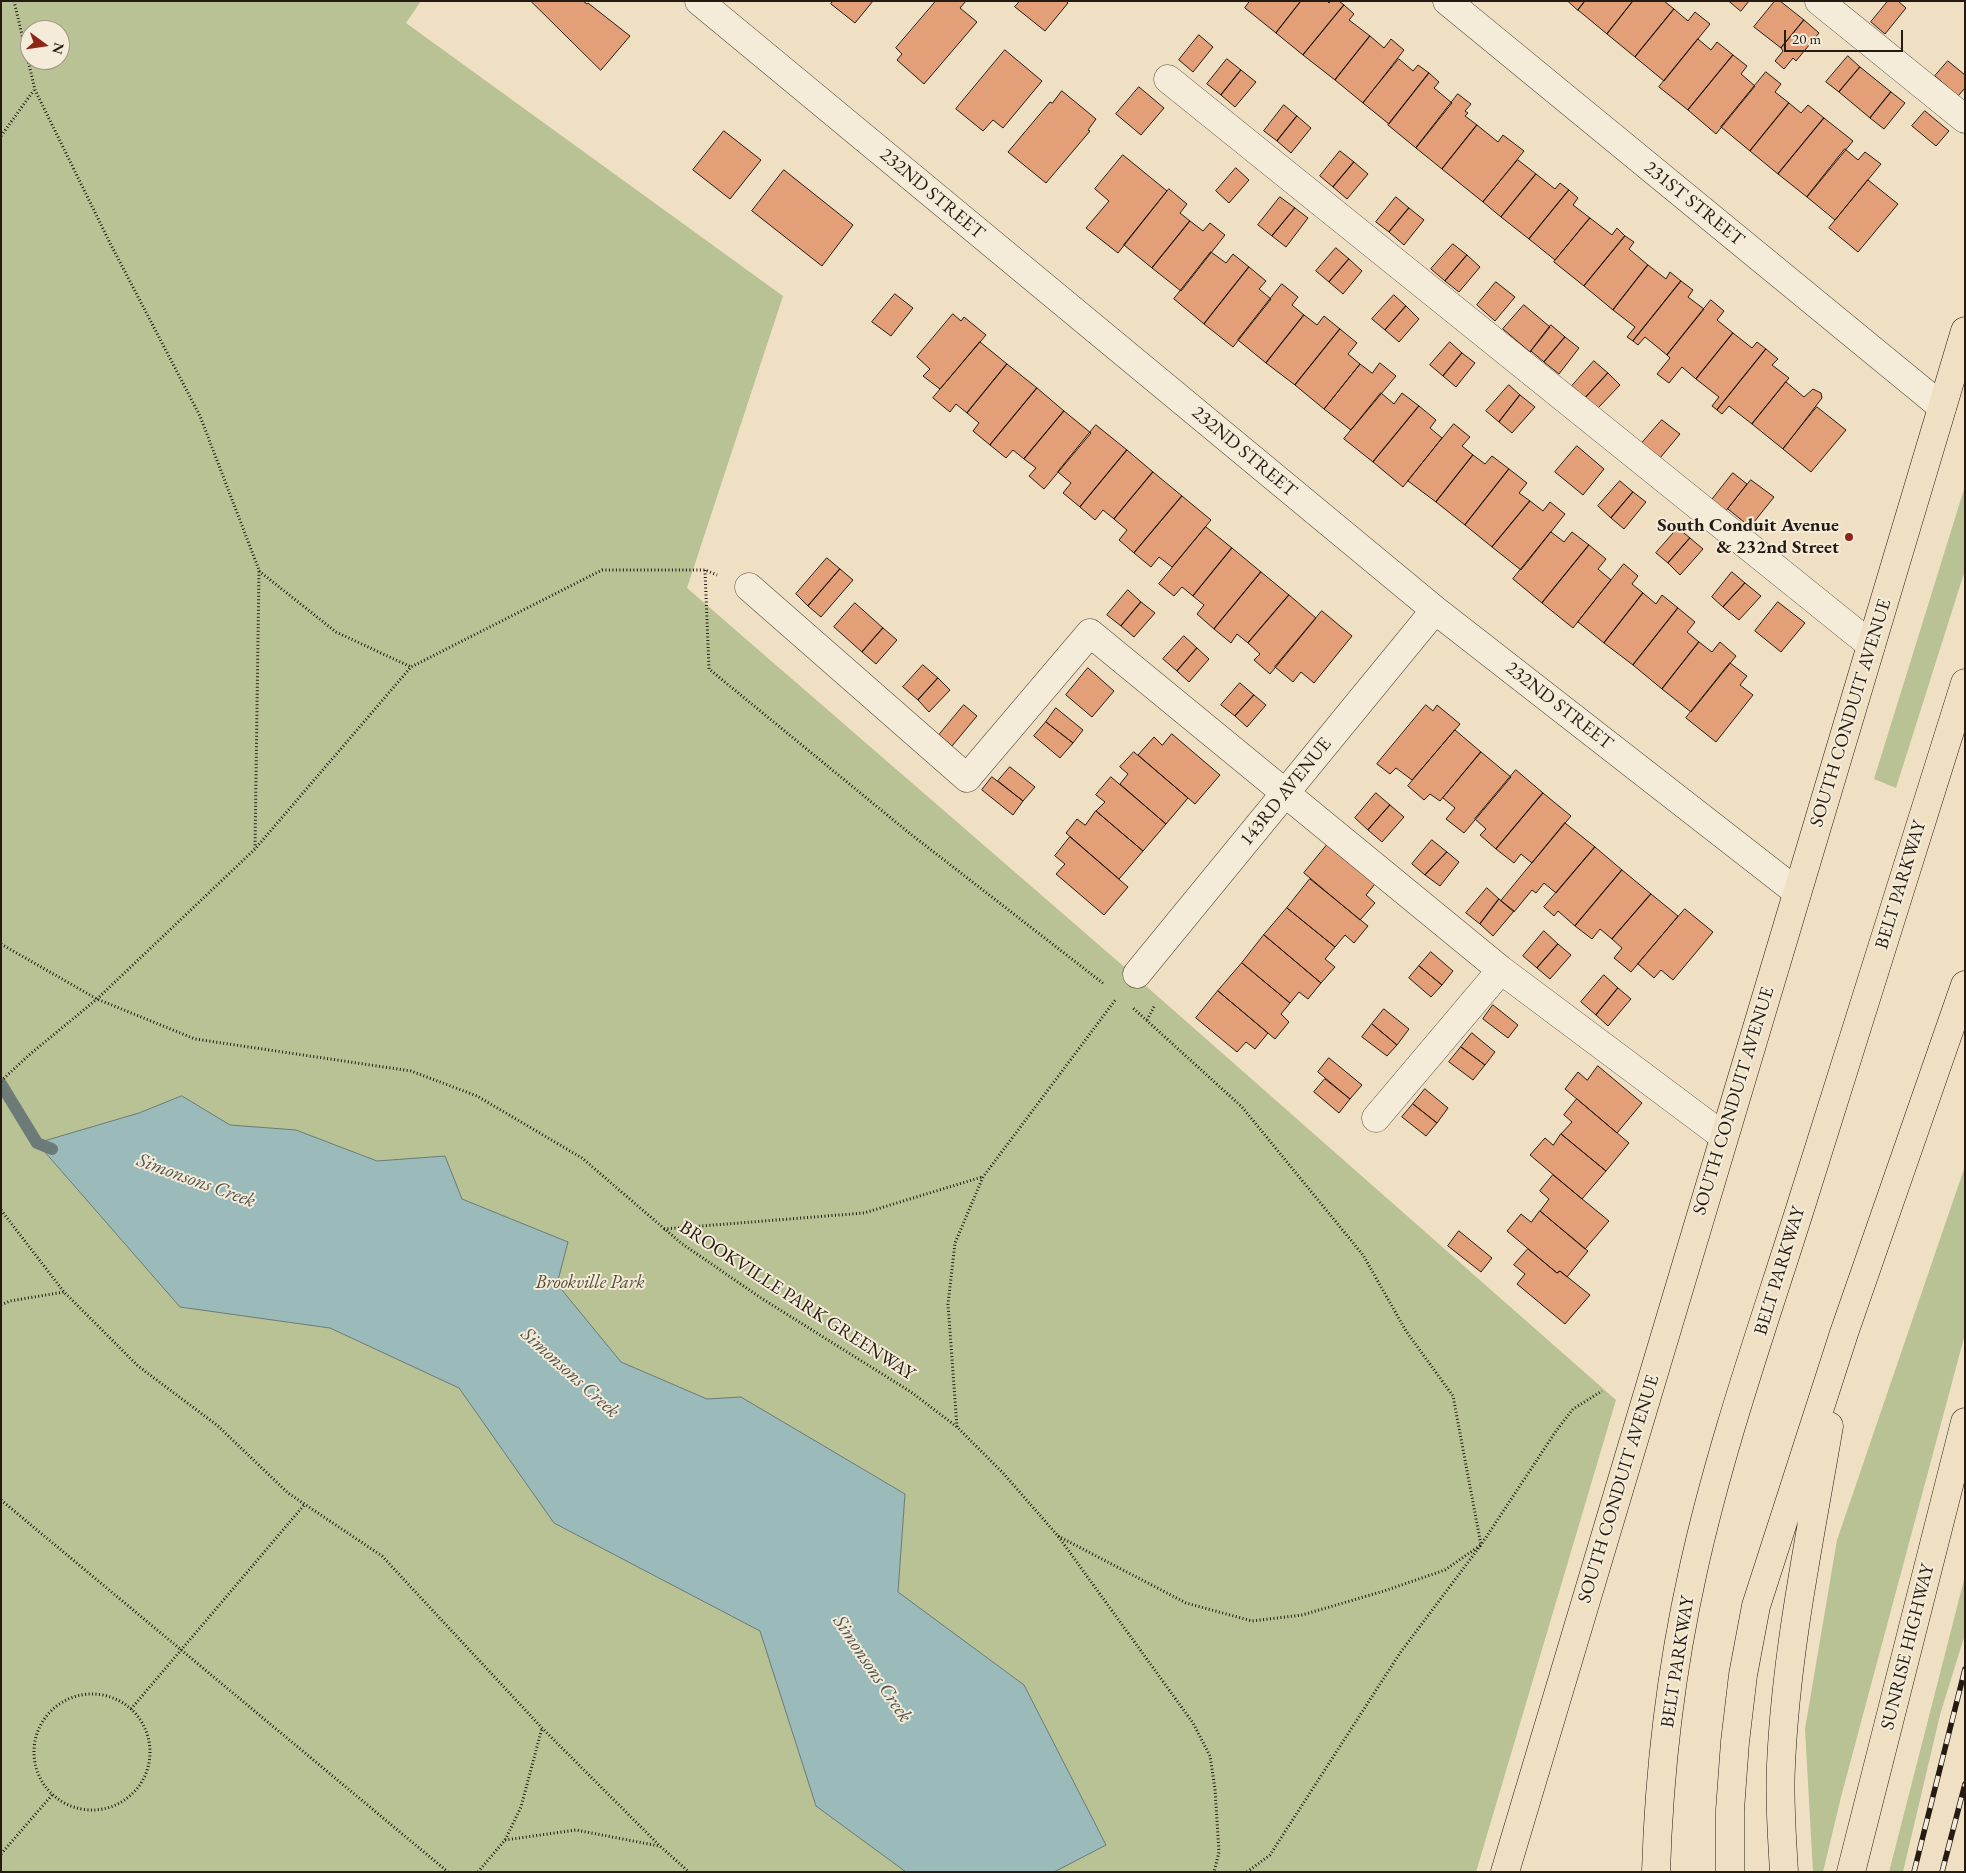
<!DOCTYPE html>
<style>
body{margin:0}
#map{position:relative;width:1966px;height:1873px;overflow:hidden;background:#efe0c4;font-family:"EB Garamond",serif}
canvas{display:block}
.frame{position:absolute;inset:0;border:2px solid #251b12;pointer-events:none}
.north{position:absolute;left:20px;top:20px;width:50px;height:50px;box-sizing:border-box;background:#f5ebd9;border:1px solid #a29889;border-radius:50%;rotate:104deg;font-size:14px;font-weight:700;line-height:20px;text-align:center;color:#251b12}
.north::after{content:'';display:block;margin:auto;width:18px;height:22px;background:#8f2418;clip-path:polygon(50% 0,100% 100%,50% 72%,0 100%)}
.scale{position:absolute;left:1784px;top:30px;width:119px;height:22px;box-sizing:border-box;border:2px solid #251b12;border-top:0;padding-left:6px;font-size:15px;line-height:18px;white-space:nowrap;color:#251b12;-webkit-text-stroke:4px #f5ebd9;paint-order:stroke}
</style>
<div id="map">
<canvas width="1966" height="1873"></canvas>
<div class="frame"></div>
<div class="north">N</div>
<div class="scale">20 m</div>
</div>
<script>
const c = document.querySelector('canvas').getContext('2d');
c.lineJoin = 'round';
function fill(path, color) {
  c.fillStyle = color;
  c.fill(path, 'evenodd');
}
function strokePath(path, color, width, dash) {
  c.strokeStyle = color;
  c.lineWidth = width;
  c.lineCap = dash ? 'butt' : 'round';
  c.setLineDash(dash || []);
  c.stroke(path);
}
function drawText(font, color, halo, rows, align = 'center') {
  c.font = font + ' "EB Garamond",serif';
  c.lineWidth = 4;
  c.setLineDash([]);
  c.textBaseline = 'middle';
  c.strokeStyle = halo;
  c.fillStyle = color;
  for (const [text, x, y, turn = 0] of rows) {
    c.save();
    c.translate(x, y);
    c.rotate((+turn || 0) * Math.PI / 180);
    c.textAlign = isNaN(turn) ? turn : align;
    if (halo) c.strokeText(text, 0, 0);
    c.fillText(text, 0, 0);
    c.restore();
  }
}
const green = new Path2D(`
 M1,1H421L406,23L783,296L687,588L1129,971L1616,1400L1476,1872H1ZM30,30H60V60H30Z
 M1965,486V570L1896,788L1874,779Z
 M1965,1166V1334L1841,1797L1823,1872H1813L1805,1729L1837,1540Z
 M1965,1576V1634L1940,1715L1903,1872H1889Z`);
const water = new Path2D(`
 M182,1096L230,1125L296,1130L377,1161L445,1156L462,1199L568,1242L557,1284L621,1362L707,1399L741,1397L905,1494L898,1592L1024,1685L1106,1845L1054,1872H906L816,1806L760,1631L554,1523L459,1388L330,1328L180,1307L37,1143L139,1113Z`);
const stream = new Path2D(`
 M1,1084L37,1143L52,1149`);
const building = new Path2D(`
 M531,1H583L587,4L588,3L630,36L601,70Z
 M833,1H873L855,23L831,4Z
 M936,1H966L960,8L977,22L924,84L897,60L902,54L896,48Z
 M1020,1H1066L1068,3L1045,31L1015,7Z
 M1250,1H1301L1276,33L1245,8Z
 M1301,1H1327L1329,3L1331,1H1339L1344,5L1303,55L1276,33Z
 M1568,1H1585L1578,10Z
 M1585,1H1633L1607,34L1578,10Z
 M1633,1H1664L1674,9L1635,57L1607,34Z
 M1729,1H1749L1741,11Z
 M1775,1H1780L1804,20L1781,48L1754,27Z
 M1888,1H1898L1906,8L1885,34L1871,22Z
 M1344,5L1354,14L1349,20L1370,36L1335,80L1303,55Z
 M1674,9L1688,21L1695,12L1710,24L1664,81L1635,57Z
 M1804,20L1819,33L1796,61L1793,58L1784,69L1775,61L1783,51L1781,48Z
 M1199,35L1213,47L1193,72L1179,60Z
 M1370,36L1384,48L1391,39L1404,50L1363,103L1335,80Z
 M1698,39L1711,50L1717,42L1733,55L1688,110L1659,87Z
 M1005,50L1042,81L1003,128L993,120L983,131L956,109Z
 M1733,55L1747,66L1741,74L1755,86L1716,134L1688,110Z
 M1848,56L1860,67L1839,92L1826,82Z
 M1227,59L1241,70L1221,95L1207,84Z
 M1399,59L1413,71L1418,65L1429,73L1389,124L1363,103Z
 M1948,61L1965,75V88L1958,96L1935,76Z
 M1860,67L1891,92L1870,118L1839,92Z
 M1241,70L1256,82L1235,107L1221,95Z
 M1766,72L1781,84L1775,92L1789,103L1750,151L1721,127Z
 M1429,73L1439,82L1434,88L1452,103L1416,148L1388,125Z
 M1139,87L1164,108L1141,135L1116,114Z
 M1062,91L1096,119L1088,130L1090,131L1046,183L1008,152L1050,102L1052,103Z
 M1891,92L1905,103L1884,129L1870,118Z
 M1458,94L1471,104L1465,111L1468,113L1465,116L1477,125L1442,169L1416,148Z
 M1789,103L1801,113L1808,105L1824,118L1778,174L1750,151Z
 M1284,105L1297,116L1277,141L1264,131Z
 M1925,111L1949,131L1936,146L1912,126Z
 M1297,116L1311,128L1291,153L1277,141Z
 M1824,118L1853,141L1807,197L1778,174Z
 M1477,125L1498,142L1503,135L1524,151L1483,202L1442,169Z
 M724,131L761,160L730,199L693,170Z
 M1845,149L1858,160L1865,152L1881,164L1835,220L1807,197Z
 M1340,151L1354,162L1333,187L1320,176Z
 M1123,155L1167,191L1118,253L1086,228L1109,201L1095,189Z
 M1518,160L1536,174L1501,217L1483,202Z
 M1354,162L1368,174L1347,199L1333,187Z
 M1236,168L1249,180L1229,203L1216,191Z
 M784,170L853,225L822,266L752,211Z
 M1536,174L1555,189L1560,183L1569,190L1529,239L1501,217Z
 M1868,180L1898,204L1858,252L1829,228Z
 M1169,189L1187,204L1180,213L1190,221L1152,268L1124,245Z
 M1569,190L1578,198L1573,205L1590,218L1555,260L1529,239Z
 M1280,197L1295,208L1272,236L1258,225Z
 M1396,197L1409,208L1389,232L1376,222Z
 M1295,208L1308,218L1286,247L1272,236Z
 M1409,208L1424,220L1404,245L1389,232Z
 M1590,218L1612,235L1617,228L1625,236L1584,286L1554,262Z
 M1190,221L1203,231L1210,223L1225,235L1181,291L1152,268Z
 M1625,236L1634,242L1629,249L1648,265L1613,310L1584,286Z
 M1453,244L1467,255L1445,281L1431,269Z
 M1336,248L1349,259L1329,282L1316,271Z
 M1211,252L1226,263L1233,254L1249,267L1204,324L1174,299Z
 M1467,255L1480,267L1459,292L1445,281Z
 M1349,259L1362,271L1343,294L1329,282Z
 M1648,265L1666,279L1670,272L1681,281L1633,341L1627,337L1635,327L1613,310Z
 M1249,267L1266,281L1259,289L1271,299L1233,347L1204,324Z
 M1681,281L1693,290L1688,297L1704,309L1667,355L1645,337L1638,345L1633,341Z
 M1496,282L1515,297L1495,321L1477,305Z
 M1282,284L1298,297L1292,305L1304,315L1266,363L1238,340Z
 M895,294L913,308L891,336L872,322Z
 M1394,295L1406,306L1385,330L1372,319Z
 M1711,300L1724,311L1717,320L1733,333L1696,379L1682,367L1669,383L1657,374L1670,358L1667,355Z
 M1524,305L1550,327L1530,352L1503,329Z
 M1406,306L1419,319L1399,342L1385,330Z
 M953,314L961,321L964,317L986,335L940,389L923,376L930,369L917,357Z
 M1304,315L1317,325L1324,316L1340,329L1295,385L1266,363Z
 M1551,325L1565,337L1544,362L1531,351Z
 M1340,329L1357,343L1348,354L1360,364L1324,409L1295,385Z
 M1733,333L1752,348L1757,342L1766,349L1717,410L1712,406L1719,397L1696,379Z
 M1565,337L1579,348L1559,374L1544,362Z
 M980,342L1007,364L967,413L956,404L950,412L933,398Z
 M1450,342L1462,353L1443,376L1430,365Z
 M1766,349L1778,359L1772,365L1789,378L1752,424L1729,406L1722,414L1717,410Z
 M1462,353L1475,363L1456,387L1443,376Z
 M1594,361L1608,373L1585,398L1572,386Z
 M1380,363L1396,376L1351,430L1324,409L1360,364L1372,373Z
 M1007,364L1037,388L990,445L973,431L979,423L967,413Z
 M1608,373L1620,385L1597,409L1585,398Z
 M1786,382L1804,397L1813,389L1821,393L1822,398L1783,449L1752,424Z
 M1509,385L1520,395L1499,422L1486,411Z
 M1037,388L1064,411L1024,459L1013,450L1006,458L990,445Z
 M1381,393L1394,404L1402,393L1419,406L1373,462L1344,439Z
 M1520,395L1535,407L1512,433L1499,422Z
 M1419,406L1436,420L1430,428L1442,438L1403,487L1373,462Z
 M1817,407L1846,430L1811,472L1783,449Z
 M1064,411L1091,433L1044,489L1029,476L1036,468L1024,459Z
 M1662,420L1680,434L1660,458L1642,443Z
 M1454,424L1470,437L1462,446L1473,455L1436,502L1408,481Z
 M1096,425L1127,450L1080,507L1063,493L1071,483L1058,472Z
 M1577,446L1604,469L1583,495L1555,472Z
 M1127,450L1153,472L1114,519L1103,510L1095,520L1080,507Z
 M1473,455L1485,464L1492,456L1509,469L1465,525L1436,502Z
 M1509,469L1527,483L1519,493L1530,501L1492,547L1465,525Z
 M1153,472L1182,496L1134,553L1119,540L1127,530L1114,519Z
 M1733,473L1747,484L1725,512L1711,501Z
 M1751,480L1774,497L1750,527L1728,509Z
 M1620,481L1633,492L1611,518L1598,506Z
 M1633,492L1646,502L1624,529L1611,518Z
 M1182,496L1211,520L1172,567L1159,557L1151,567L1134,553Z
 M1530,501L1543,511L1550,502L1565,514L1521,570L1492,547Z
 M1206,527L1232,548L1193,596L1182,587L1174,596L1159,584Z
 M1678,528L1690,538L1668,563L1656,553Z
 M1551,532L1564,542L1572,532L1589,545L1542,603L1513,579Z
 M1690,538L1703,549L1680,575L1668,563Z
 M1589,545L1606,559L1598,569L1611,580L1573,628L1542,603Z
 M1232,548L1261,572L1214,629L1197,614L1204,605L1193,596Z
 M827,558L840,569L808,606L796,594Z
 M1624,564L1638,576L1632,584L1643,593L1604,643L1578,622Z
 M840,569L853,580L821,617L808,606Z
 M1261,572L1289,595L1248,643L1237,634L1231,643L1214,629Z
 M1732,572L1745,583L1723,607L1712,597Z
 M1745,583L1761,596L1739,620L1723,607Z
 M1128,590L1141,602L1121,626L1107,615Z
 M1643,593L1656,604L1662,595L1678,608L1633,665L1604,643Z
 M1289,595L1316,618L1270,674L1254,660L1260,654L1248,643Z
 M1141,602L1155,613L1134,637L1121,626Z
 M1778,602L1805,623L1781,652L1755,631Z
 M855,603L883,628L862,652L834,627Z
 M1678,608L1695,622L1687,632L1699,642L1662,689L1633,665Z
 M1322,611L1352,636L1314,683L1301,672L1293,682L1275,667Z
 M883,628L897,640L876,664L862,652Z
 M1184,636L1197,648L1177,671L1163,659Z
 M1699,642L1712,652L1720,642L1736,656L1691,712L1662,689Z
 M1197,648L1209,659L1189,682L1177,671Z
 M1730,663L1747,676L1740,685L1753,695L1716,742L1686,718Z
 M923,665L938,678L918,700L903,687Z
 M1088,668L1114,691L1092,717L1066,695Z
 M938,678L950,690L929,712L918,700Z
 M1240,683L1254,695L1235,716L1221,705Z
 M1254,695L1266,705L1247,727L1235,716Z
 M964,705L977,716L952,746L939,735Z
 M1426,705L1433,711L1437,705L1460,724L1412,780L1396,768L1390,774L1377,764Z
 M1056,708L1083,730L1073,743L1046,722Z
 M1046,722L1073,743L1060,758L1034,736Z
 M1455,730L1481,752L1440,801L1430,794L1424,800L1408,786Z
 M1172,734L1220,775L1195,804L1138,755L1154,737L1162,745Z
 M1134,752L1188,798L1166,824L1120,784L1128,774L1120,767Z
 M1481,752L1511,777L1464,833L1446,819L1455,808L1443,798Z
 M1010,767L1035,787L1023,801L998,781Z
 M1516,770L1543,793L1496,849L1480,835L1486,829L1475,819Z
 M992,777L1023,801L1013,815L982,790Z
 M1111,777L1166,824L1143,851L1096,811L1105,802L1096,795Z
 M1376,793L1390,805L1368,830L1355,818Z
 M1543,793L1571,816L1532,863L1521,854L1514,863L1496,849Z
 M1390,805L1404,817L1382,842L1368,830Z
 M1096,811L1143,851L1119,879L1066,833L1077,819L1085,825Z
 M1565,823L1595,847L1556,893L1544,883L1536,893L1532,890L1514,912L1501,901Z
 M1070,837L1128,887L1104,915L1056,874L1065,864L1055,856Z
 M1432,840L1447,852L1425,875L1412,864Z
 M1327,845L1375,884L1366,895L1375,903L1360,920L1304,873Z
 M1595,847L1622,870L1575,926L1558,911L1554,916L1544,907Z
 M1447,852L1459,862L1440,886L1425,875Z
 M1622,870L1651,894L1612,939L1600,929L1592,939L1575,926Z
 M1310,879L1368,926L1354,943L1345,935L1335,947L1287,908Z
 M1487,888L1499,899L1480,924L1466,913Z
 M1651,894L1678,916L1631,972L1614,958L1622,948L1612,939Z
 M1499,899L1514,911L1493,936L1480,924Z
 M1287,908L1335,947L1325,959L1335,967L1321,983L1264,935Z
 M1685,909L1713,932L1673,980L1661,970L1654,978L1638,964Z
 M1544,931L1558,944L1537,968L1523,956Z
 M1264,935L1321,983L1308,999L1299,992L1290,1003L1242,963Z
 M1558,944L1571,955L1550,979L1537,968Z
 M1431,952L1453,971L1442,985L1419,966Z
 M1242,963L1290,1003L1281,1014L1289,1022L1275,1039L1218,991Z
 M1419,966L1442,985L1431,997L1409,978Z
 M1604,975L1618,988L1596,1015L1581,1002Z
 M1618,988L1631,999L1608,1026L1596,1015Z
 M1218,991L1268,1033L1255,1049L1246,1042L1237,1052L1196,1018Z
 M1493,1005L1518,1025L1508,1038L1483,1019Z
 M1384,1009L1409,1029L1397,1045L1372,1024Z
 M1372,1024L1397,1045L1387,1056L1362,1037Z
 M1472,1033L1495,1052L1485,1065L1461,1047Z
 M1461,1047L1485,1065L1473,1080L1449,1062Z
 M1329,1058L1362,1085L1350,1099L1318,1072Z
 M1598,1066L1642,1103L1617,1133L1565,1089L1578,1072L1587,1080Z
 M1325,1079L1350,1099L1339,1113L1314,1092Z
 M1425,1089L1448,1108L1437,1123L1413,1104Z
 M1577,1099L1629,1143L1606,1171L1561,1134L1572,1122L1564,1115Z
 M1413,1104L1437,1123L1426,1136L1402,1117Z
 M1561,1134L1606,1171L1582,1199L1530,1155L1545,1138L1553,1145Z
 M1553,1175L1609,1221L1585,1249L1540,1211L1549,1199L1540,1191Z
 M1540,1211L1588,1251L1567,1277L1560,1271L1557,1273L1507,1231L1521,1214L1531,1222Z
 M1459,1231L1492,1258L1481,1272L1448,1246Z
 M1528,1249L1557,1273L1560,1271L1590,1295L1565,1324L1517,1284L1525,1274L1514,1265Z`);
const path = new Path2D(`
 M14,1L35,90L110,243L200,416L259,570L255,848
 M1,136L34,90
 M705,570L709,669L908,832L1104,984
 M259,571L336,632L411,667
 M1,944L97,999L195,1039L411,1071L477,1096L582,1158L681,1243L761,1298L911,1392L957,1427L1003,1473L1058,1536L1193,1723L1210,1756L1215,1789L1219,1852L1214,1872
 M1147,1020L1155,1005
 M1,1081L29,1055L97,999L255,849L411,667L602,570H705L717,575
 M1,1210L64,1292L138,1366L218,1426L288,1493L382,1556L542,1728L661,1847L689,1872
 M664,1229L864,1213L982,1177
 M1,1305L10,1301L64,1292
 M957,1427L948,1304L955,1243L983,1177L1116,999
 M1,1500L448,1872
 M1058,1536L1186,1603L1252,1621L1302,1615L1384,1591L1445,1570L1481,1545L1453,1396L1406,1331L1363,1255L1242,1107L1133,1008
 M34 1752a58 58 0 1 1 116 0a58 58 0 1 1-116 0Z
 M131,1709L305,1504
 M505,1840L576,1830L659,1846
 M1,1854L52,1795
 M478,1872L505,1840L521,1807L542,1728
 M1247,1872L1270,1855L1400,1653L1481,1545L1556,1431L1573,1409L1602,1391`);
const minor = new Path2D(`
 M699,1L1435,610L1797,892
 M1447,1L1942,407
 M1819,1L1965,119
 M1168,79L1871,645
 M749,587L967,778L1090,633L1501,970L1723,1136
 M1137,974L1435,610
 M1376,1118L1501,970`);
const highway = new Path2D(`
 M1505,1872L1965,331
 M1656,1872C1659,1771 1671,1670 1693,1571C1720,1448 1762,1329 1800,1209C1855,1034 1910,858 1965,683
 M1730,1872V1810L1735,1742L1743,1675L1756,1606L1844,1333L1965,985
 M1784,1872C1782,1836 1779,1801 1781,1765C1786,1651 1810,1538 1829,1426
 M1851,1872L1965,1422`);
const rail = new Path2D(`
 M1914,1872L1965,1669
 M1942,1872L1965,1784`);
const markers = [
 [1849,537,5,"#8f2418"]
];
const streetNames = [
 ["232ND STREET",932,194,40],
 ["231ST STREET",1694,204,39],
 ["232ND STREET",1244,452,40],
 ["232ND STREET",1559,706,38],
 ["SOUTH CONDUIT AVENUE",1851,713,-73],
 ["143RD AVENUE",1286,792,-51],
 ["BELT PARKWAY",1901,885,-73],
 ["SOUTH CONDUIT AVENUE",1734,1101,-73],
 ["BELT PARKWAY",1780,1271,-73],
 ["BROOKVILLE PARK GREENWAY",797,1301,33],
 ["SOUTH CONDUIT AVENUE",1619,1489,-73],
 ["SUNRISE HIGHWAY",1908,1647,-76],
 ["BELT PARKWAY",1678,1662,-81]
];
const poiNames = [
 ["South Conduit Avenue",1839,526],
 ["& 232nd Street",1839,548]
];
const parkNames = [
 ["Brookville Park",590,1283]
];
const waterNames = [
 ["Simonsons Creek",196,1181,20],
 ["Simonsons Creek",570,1373,42],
 ["Simonsons Creek",872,1669,56]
];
fill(green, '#b8c295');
fill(water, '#9bbbba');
strokePath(water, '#6c7b77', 1);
strokePath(stream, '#6c7b77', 12);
fill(building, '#e39f78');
strokePath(building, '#251b12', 1);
strokePath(minor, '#584c3e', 29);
strokePath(highway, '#251b12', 29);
strokePath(path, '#251b12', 3, [1, 2.5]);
strokePath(minor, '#f5ebd9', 28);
strokePath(highway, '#efe0c4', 28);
strokePath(rail, '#251b12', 5.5);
strokePath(rail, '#f5ebd9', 4, [11]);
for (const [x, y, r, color] of markers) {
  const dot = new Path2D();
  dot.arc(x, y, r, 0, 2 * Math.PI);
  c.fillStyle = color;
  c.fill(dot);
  strokePath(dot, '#f5ebd9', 2);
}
drawText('19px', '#251b12', '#f5ebd9', streetNames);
drawText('bold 19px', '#251b12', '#f5ebd9', poiNames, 'right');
drawText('italic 19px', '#514d39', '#f5ebd9', parkNames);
drawText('italic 20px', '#4e534d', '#f5ebd9', waterNames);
</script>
